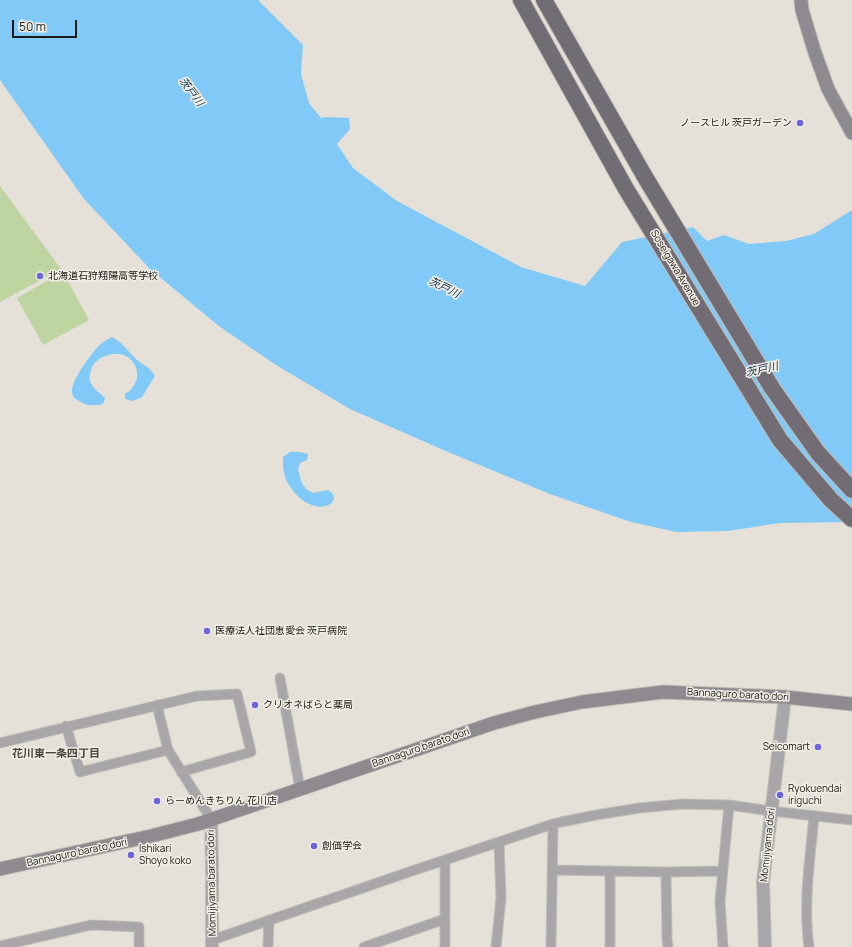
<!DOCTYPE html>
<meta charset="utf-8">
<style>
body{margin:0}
#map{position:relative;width:852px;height:947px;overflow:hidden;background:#e5e1d8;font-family:Manrope,sans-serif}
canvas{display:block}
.scale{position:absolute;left:12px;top:20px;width:65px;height:18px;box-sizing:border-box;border:2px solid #1b1916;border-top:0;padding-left:5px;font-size:12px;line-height:14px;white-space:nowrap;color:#1b1916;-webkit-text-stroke:3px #f2eee5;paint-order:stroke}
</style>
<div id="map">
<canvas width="852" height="947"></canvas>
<div class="scale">50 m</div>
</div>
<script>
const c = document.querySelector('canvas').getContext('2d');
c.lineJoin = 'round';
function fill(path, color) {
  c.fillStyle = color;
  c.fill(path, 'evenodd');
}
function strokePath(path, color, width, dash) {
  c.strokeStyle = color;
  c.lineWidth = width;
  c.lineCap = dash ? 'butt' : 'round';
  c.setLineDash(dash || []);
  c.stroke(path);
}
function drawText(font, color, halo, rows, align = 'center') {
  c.font = font + ' Manrope,"Noto Sans JP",sans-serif';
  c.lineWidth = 3;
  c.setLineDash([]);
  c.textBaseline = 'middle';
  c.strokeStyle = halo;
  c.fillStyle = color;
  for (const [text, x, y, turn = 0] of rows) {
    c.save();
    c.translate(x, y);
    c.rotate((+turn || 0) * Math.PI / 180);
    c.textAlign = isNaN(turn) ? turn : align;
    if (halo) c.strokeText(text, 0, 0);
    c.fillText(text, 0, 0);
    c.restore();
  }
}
const green = new Path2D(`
 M0,186L61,269L0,302Z
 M63,272L89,320L43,345L17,298Z`);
const water = new Path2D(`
 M0,0H258L303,45L301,74L309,103L321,118L326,117L349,118L350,129L337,144L353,168L397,201L521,267L585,286L622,242L693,227L707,241L724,235L749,244L786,241L814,234L852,210V522L780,523L728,531L677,532L631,522L550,494L448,452L350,409L276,365L220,327L150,269L84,199L0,80Z
 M112,337C122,342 128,351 136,359C144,366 149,366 155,376L142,397L133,401L125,399V394C127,392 131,391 132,388C141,378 138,363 126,356C116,350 96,357 92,367C90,373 88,380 92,385C94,389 102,395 105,398L103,404C95,406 86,406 79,401C75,399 72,396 72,391C72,379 92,352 101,344C104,341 108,339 112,337Z
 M290,452H299L308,454L307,460L300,463L298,469L301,481L306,489L313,493L328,490L333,494L334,499C333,501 332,503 330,504C322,510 308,505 301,499C295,494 289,486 286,479C283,472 283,465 283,457Z`);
const minor = new Path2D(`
 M280,678L300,789
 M157,705L168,750L211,819
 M66,726L80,772L168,750
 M0,743L197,696L237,694L251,752L181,772
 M552,870L666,872L723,871
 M666,872L667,939L668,947
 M212,940L406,873L553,824L561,822L596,815L639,808L683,804L729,805L771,811L852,820
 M0,946L91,925L139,927V947
 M268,947L269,920
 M364,947L445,919
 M445,947V860
 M496,947L501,898L499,842
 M551,947L553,824
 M610,947V871
 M723,947L720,901L729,805
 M809,947C803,903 810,860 814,816`);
const tertiary = new Path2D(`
 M211,819L212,865V947
 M765,947L763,882L785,697`);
const secondary = new Path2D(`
 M801,0L802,10L814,50L828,89L852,133
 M0,869L151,836L198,824L494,723L535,712L582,702L663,692L785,697L852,704`);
const trunk = new Path2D(`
 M521,0L626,189L780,440L831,500L852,519
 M544,0L645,177L772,388L818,453L852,490`);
const markers = [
 [800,123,4,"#6b66e0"],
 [40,276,4,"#6b66e0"],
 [207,631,4,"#6b66e0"],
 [255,705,4,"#6b66e0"],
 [818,747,4,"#6b66e0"],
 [780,795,4,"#6b66e0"],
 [157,801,4,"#6b66e0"],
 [314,846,4,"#6b66e0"],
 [131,855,4,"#6b66e0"]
];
const poiNames = [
 ["ノースヒル 茨戸ガーデン",792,123,"right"],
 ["北海道石狩翔陽高等学校",48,276],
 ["医療法人社団恵愛会 茨戸病院",215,631],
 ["クリオネばらと薬局",263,705],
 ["Seicomart",810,747,"right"],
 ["Ryokuendai",788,789],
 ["iriguchi",788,801],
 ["らーめんきちりん 花川店",165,801],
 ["創価学会",322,846],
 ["Ishikari",139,849],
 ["Shoyo koko",139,861]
];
const streetNames = [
 ["Soseigawa Avenue",675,268,59],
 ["Bannaguro barato dori",738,695,3],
 ["Bannaguro barato dori",421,748,-19],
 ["Momijiyama dori",768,845,-84],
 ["Bannaguro barato dori",77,853,-12],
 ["Momijiyama barato dori",212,883,-91]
];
const waterNames = [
 ["茨戸川",191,92,53],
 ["茨戸川",444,288,26],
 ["茨戸川",762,370,-13]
];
const neighbourhoodNames = [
 ["花川東一条四丁目",56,754]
];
fill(green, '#bed5a2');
fill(water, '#81c9f6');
strokePath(minor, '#c1bdb5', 11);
strokePath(tertiary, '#c1bdb5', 14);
strokePath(secondary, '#c1bdb5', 15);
strokePath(trunk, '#c1bdb5', 18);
strokePath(minor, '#a9a6aa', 9);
strokePath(tertiary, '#a9a6aa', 12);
strokePath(secondary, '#8e8a8f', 13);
strokePath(trunk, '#726c74', 16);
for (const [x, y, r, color] of markers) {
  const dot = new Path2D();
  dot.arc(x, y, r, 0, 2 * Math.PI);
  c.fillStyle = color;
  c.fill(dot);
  strokePath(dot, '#f2eee5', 1.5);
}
drawText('10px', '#1b1916', '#f2eee5', poiNames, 'left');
drawText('10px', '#1b1916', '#f2eee5', streetNames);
drawText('italic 11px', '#09334a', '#f2eee5', waterNames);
drawText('bold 11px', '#49463e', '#f2eee5', neighbourhoodNames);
</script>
